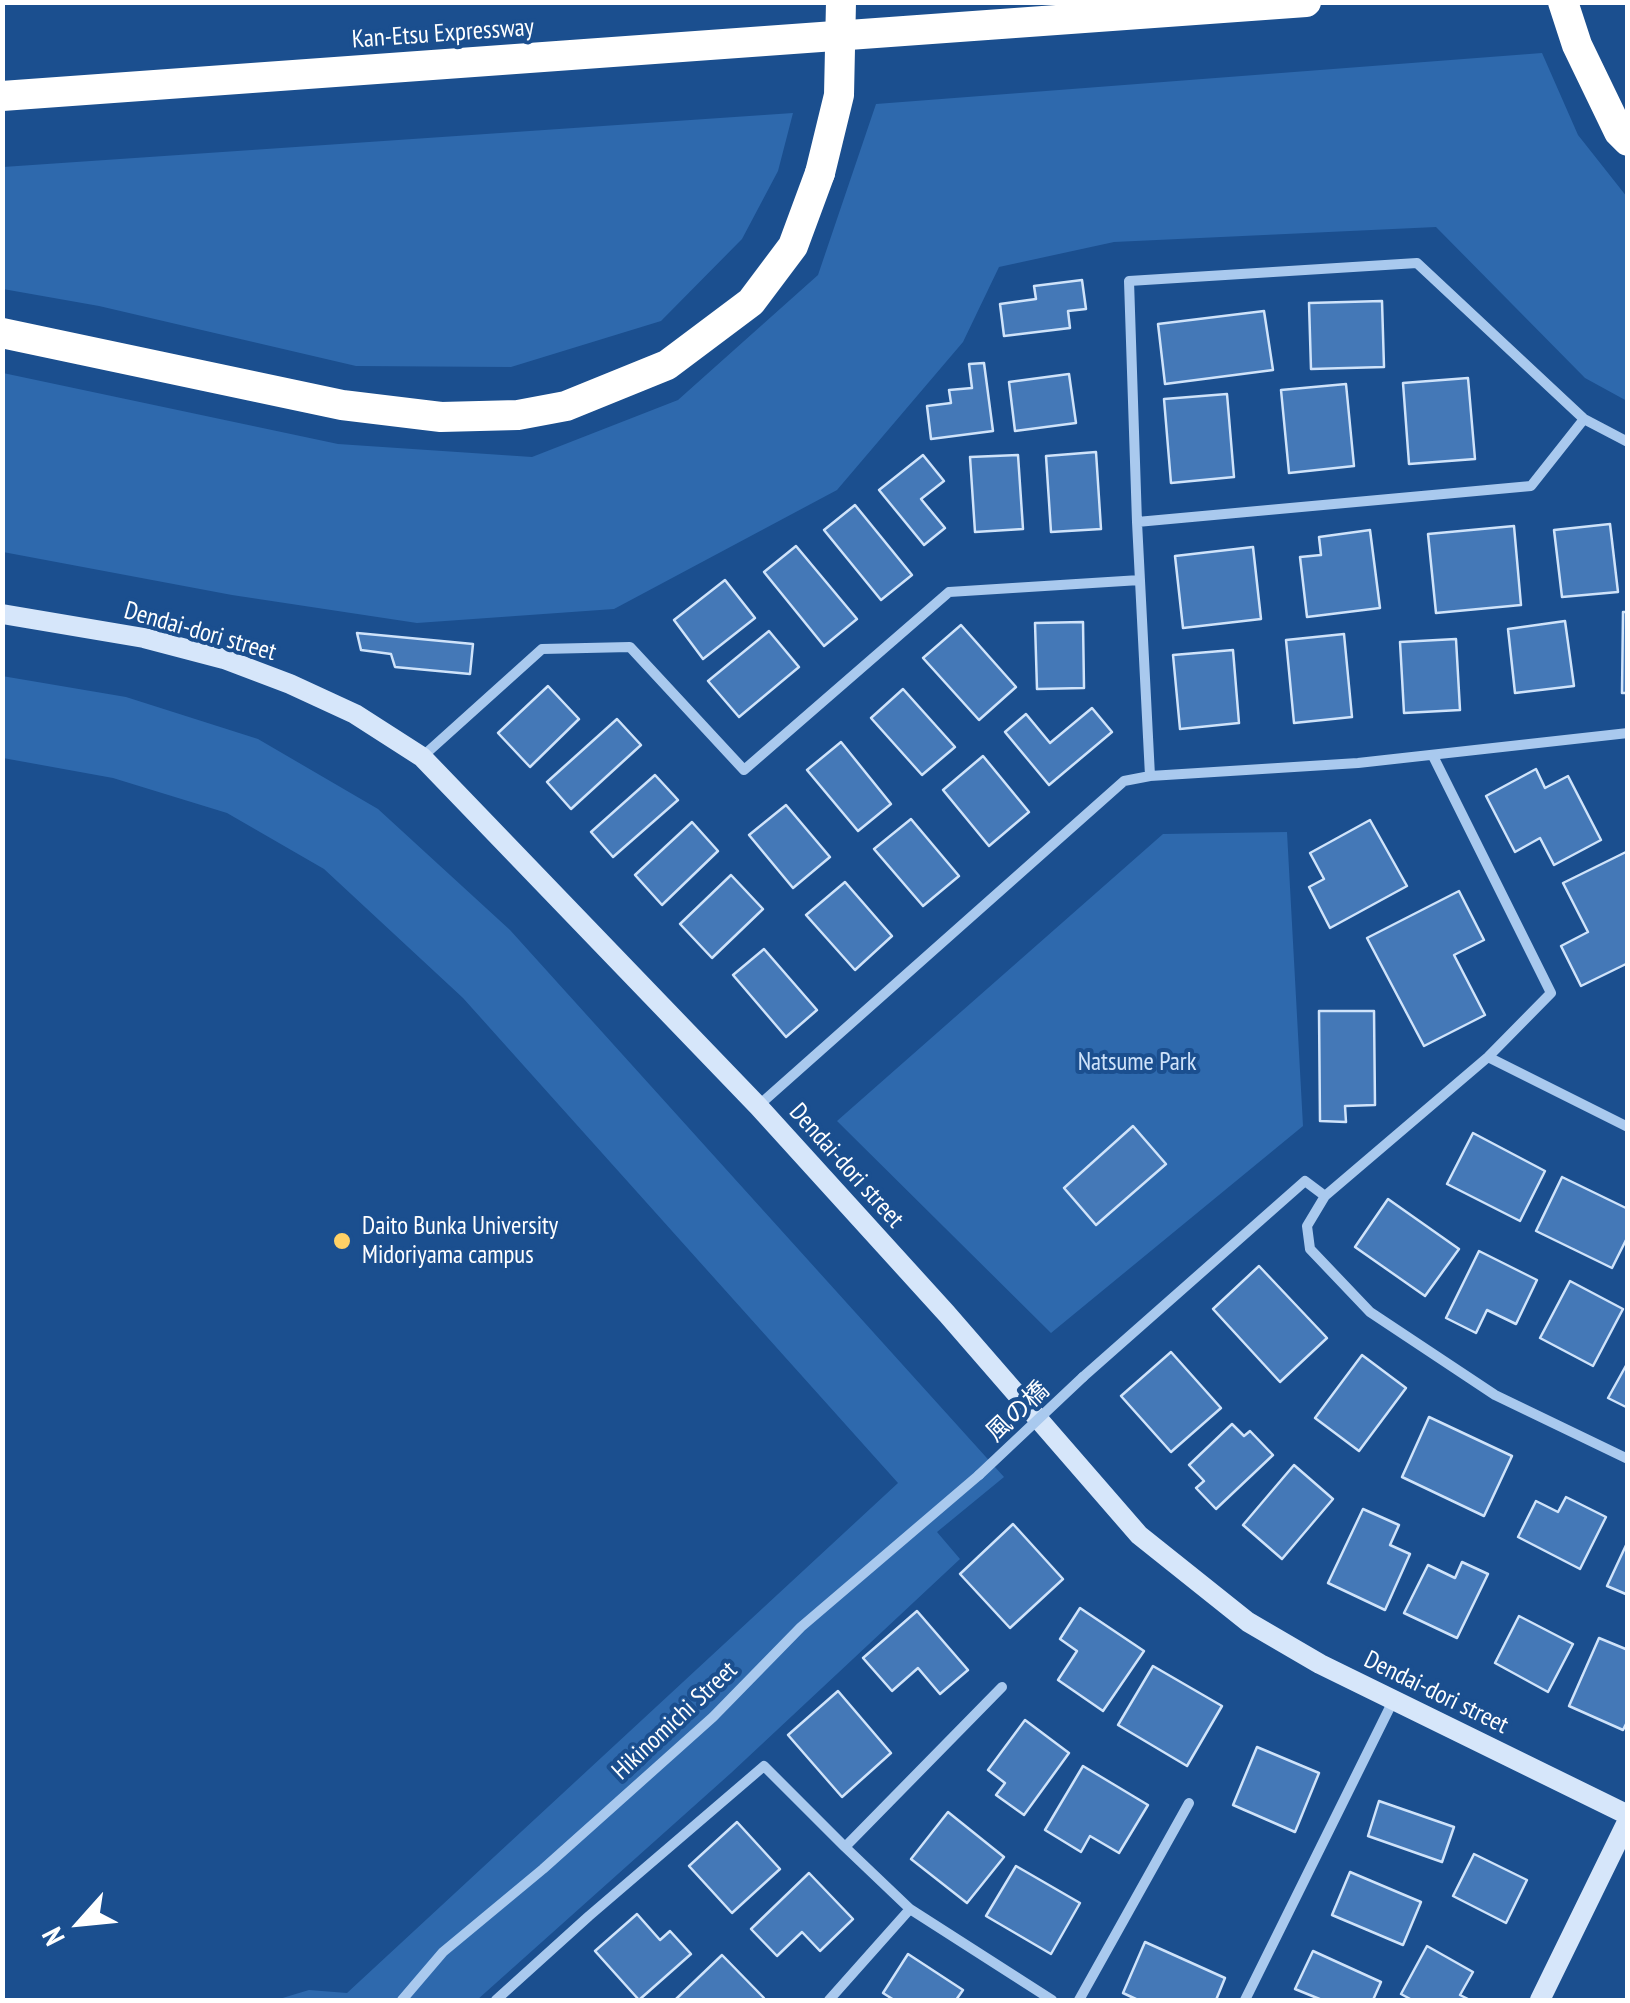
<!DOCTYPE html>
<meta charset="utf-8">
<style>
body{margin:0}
#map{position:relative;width:1630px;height:2003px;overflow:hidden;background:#1b4f8f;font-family:"PT Sans Narrow",sans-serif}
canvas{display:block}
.frame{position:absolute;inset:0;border:5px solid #fff;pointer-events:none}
.north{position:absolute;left:30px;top:1873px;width:100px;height:100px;-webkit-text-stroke:8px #1b4f8f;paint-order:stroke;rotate:243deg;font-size:28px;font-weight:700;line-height:40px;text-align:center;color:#fff}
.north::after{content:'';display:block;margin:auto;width:35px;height:45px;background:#fff;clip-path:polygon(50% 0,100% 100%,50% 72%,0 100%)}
</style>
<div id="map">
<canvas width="1630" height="2003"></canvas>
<div class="frame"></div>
<div class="north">N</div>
</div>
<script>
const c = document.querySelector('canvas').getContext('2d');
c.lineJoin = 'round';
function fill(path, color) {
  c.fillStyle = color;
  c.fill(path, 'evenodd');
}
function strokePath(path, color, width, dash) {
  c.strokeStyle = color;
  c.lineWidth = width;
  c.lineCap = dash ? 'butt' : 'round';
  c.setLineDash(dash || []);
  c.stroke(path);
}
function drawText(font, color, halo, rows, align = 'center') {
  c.font = font + ' "PT Sans Narrow","Noto Sans JP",sans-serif';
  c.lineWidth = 8;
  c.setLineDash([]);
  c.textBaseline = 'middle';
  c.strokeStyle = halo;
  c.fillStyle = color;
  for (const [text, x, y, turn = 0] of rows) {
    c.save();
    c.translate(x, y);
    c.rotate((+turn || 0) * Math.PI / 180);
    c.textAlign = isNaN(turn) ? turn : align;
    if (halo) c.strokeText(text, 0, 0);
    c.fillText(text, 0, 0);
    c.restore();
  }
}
const green = new Path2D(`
 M1542,53L1578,135L1627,197V401L1585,378L1436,227L1114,242L999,267L963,342L837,490L614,609L417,623L232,595L3,552V373L338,444L532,457L678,400L818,275L876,104Z
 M793,113L778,171L742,239L661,321L511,367L356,366L99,306L3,289V167Z
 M2,676L126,697L258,739L378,809L510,930L1004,1477L937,1532L960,1559L731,1773L477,2000H276L309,1990L347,1993L898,1483L463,998L324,869L227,813L113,778L3,758Z
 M1287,832L1303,1126L1051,1333L837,1121L1163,834Z`);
const building = new Path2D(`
 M1082,280L1086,309L1068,311L1070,328L1004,336L1000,304L1036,299L1034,286Z
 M1382,301L1384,367L1311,369L1309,303Z
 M1264,311L1273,370L1165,384L1158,324Z
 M984,363L993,431L931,439L927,406L951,403L949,390L972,388L969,364Z
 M1069,374L1076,423L1015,431L1009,382Z
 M1468,378L1475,459L1409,464L1403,383Z
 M1346,384L1354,466L1289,473L1281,390Z
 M1227,394L1234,477L1171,483L1164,399Z
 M1096,452L1101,529L1051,532L1046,456Z
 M923,455L944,481L921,499L945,528L924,545L879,490Z
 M1018,455L1023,529L975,532L970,457Z
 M855,505L912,575L881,600L824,530Z
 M1610,524L1618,592L1562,597L1554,530Z
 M1514,526L1521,605L1436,613L1428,534Z
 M1370,530L1380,608L1307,617L1300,557L1321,555L1319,537Z
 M796,546L857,619L824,646L764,572Z
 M1253,547L1261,619L1183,628L1175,556Z
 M725,580L755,618L703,659L674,620Z
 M1623,612H1628V693H1622Z
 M1565,621L1574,686L1515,693L1508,629Z
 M1083,622L1084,688L1037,689L1035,623Z
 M961,625L1016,687L979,720L923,658Z
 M769,631L799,667L739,717L708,681Z
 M357,633L473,644L470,674L395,667L391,654L361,650Z
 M1344,634L1352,717L1294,723L1286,640Z
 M1456,639L1460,710L1404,713L1400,642Z
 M1233,650L1239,723L1180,729L1173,655Z
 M548,686L579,719L530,767L498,733Z
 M903,689L955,747L922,775L871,718Z
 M1092,708L1112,732L1049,785L1005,732L1026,714L1050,743Z
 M617,719L641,745L571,809L547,782Z
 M841,742L891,804L858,831L807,770Z
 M983,756L1029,812L989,846L943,790Z
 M1536,769L1545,788L1568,776L1601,840L1554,865L1540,838L1515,852L1486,796Z
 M655,775L678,800L613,857L591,832Z
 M786,805L830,857L793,888L749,835Z
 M911,819L959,876L923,906L874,849Z
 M1370,820L1407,886L1330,928L1309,887L1324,879L1310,853Z
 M692,822L718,851L662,905L635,875Z
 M1628,851V963L1581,986L1561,946L1588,932L1563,883Z
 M731,875L763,909L712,958L680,924Z
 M845,882L892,936L855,970L806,915Z
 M1459,891L1484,940L1454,955L1485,1015L1424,1046L1367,938Z
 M764,949L817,1010L786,1037L733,975Z
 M1319,1011H1374L1375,1105L1345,1106L1346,1122L1320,1121Z
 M1133,1126L1166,1164L1096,1225L1064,1188Z
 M1473,1133L1545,1171L1520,1221L1447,1184Z
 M1562,1177L1628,1209V1236L1612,1268L1536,1231Z
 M1388,1199L1459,1249L1425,1296L1355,1247Z
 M1479,1251L1537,1280L1516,1324L1487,1310L1476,1333L1446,1318Z
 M1259,1266L1327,1338L1280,1382L1213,1309Z
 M1570,1281L1623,1309L1593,1366L1540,1338Z
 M1171,1352L1221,1408L1171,1452L1121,1396Z
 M1362,1355L1406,1388L1359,1451L1315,1418Z
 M1628,1362V1408L1608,1398Z
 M1429,1417L1512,1456L1484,1516L1402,1477Z
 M1232,1424L1244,1436L1250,1431L1273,1455L1216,1509L1196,1488L1204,1481L1189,1465Z
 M1294,1465L1333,1499L1282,1559L1243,1525Z
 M1566,1497L1606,1517L1580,1569L1518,1537L1536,1501L1558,1512Z
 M1363,1509L1399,1525L1390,1545L1410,1554L1385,1610L1328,1583Z
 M1013,1524L1063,1579L1010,1628L960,1574Z
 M1628,1541V1595L1607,1586Z
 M1462,1562L1488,1574L1457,1638L1404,1613L1428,1565L1455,1578Z
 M1080,1608L1144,1651L1103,1711L1058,1680L1077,1651L1060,1639Z
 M917,1611L968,1670L940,1694L918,1668L892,1691L863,1658Z
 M1519,1616L1573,1644L1548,1692L1495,1663Z
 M1599,1638L1628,1650V1720L1623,1730L1569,1706Z
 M1153,1666L1222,1706L1187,1766L1118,1725Z
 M838,1691L891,1753L842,1797L788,1735Z
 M1025,1720L1069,1753L1024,1815L996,1795L1005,1783L988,1770Z
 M1257,1747L1319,1773L1295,1832L1233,1805Z
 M1083,1766L1148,1805L1119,1853L1090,1836L1081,1852L1045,1830Z
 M1379,1801L1454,1827L1442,1862L1368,1836Z
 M948,1812L1004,1857L967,1903L911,1859Z
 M737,1822L780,1869L732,1913L689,1866Z
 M1474,1854L1527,1880L1506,1923L1453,1896Z
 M1016,1866L1080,1903L1051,1954L986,1916Z
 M1350,1872L1421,1902L1403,1945L1332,1915Z
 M809,1873L853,1919L820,1951L802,1932L777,1956L751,1929Z
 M637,1914L660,1940L670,1931L691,1954L639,2000L595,1951Z
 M1145,1942L1225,1978L1216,2000H1138L1123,1993Z
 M1427,1946L1473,1972L1460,1995L1470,2000H1412L1401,1994Z
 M1313,1951L1381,1982L1373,2000H1322L1295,1989Z
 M908,1954L963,1990L956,2000H894L883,1993Z
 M722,1955L764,1998L762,2000H675Z`);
const street = new Path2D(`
 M1137,522L1531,486L1584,419
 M1433,756L1551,993L1488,1057L1325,1196L1307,1226L1310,1249L1370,1312L1495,1395L1628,1459
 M422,757L542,649L630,647L744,770L949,592L1140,580
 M1150,776L1137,522L1129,281L1417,263L1584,419L1628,442
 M1488,1057L1628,1127
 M758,1106L1124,781L1150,776L1358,763L1628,733
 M1083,1377L1305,1181L1325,1196
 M845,1847L1002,1687
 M402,2000L443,1952L543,1869L713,1717L801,1627L979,1475
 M496,2000L589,1916L764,1766L845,1847L910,1909L1052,2000
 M829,2000L910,1909
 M1079,2000L1189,1803
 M1245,2000L1393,1701`);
const secondary = new Path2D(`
 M2,614L144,638L224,659L290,684L355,714L422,757L758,1106L947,1314L1139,1535L1248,1622L1320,1664L1628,1815
 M1540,2000L1628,1820`);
const highway = new Path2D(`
 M1563,2L1577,45L1619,132L1628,141
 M2,96L1306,2
 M2,333L342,405L441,417L518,415L566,406L667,365L751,302L793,246L820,173`);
const streetBridge = new Path2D(`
 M979,1475L1083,1377`);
const highwayBridge = new Path2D(`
 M820,173L839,95L841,2`);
const markers = [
 [342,1241,10,"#ffd166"]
];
const streetNames = [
 ["Kan-Etsu Expressway",443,34,-4],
 ["Dendai-dori street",200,632,16],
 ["Dendai-dori street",846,1166,48],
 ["風の橋",1018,1412,-43],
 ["Dendai-dori street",1436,1693,26],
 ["Hikinomichi Street",675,1721,-43]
];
const parkNames = [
 ["Natsume Park",1137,1063]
];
const poiNames = [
 ["Daito Bunka University",362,1227],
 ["Midoriyama campus",362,1256]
];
fill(green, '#2e69ad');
fill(building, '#4478b7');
strokePath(building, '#cfe3fa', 2.5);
strokePath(street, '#a9c9ee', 10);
strokePath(secondary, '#d6e6fa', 20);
strokePath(highway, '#fff', 30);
strokePath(streetBridge, '#a9c9ee', 10);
strokePath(highwayBridge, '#fff', 30);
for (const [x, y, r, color] of markers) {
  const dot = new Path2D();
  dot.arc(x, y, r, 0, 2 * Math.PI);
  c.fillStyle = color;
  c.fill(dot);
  strokePath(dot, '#1b4f8f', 4);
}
drawText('25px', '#fff', '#1b4f8f', streetNames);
drawText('25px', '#cfe3fa', '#1b4f8f', parkNames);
drawText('25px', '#fff', '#1b4f8f', poiNames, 'left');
</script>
